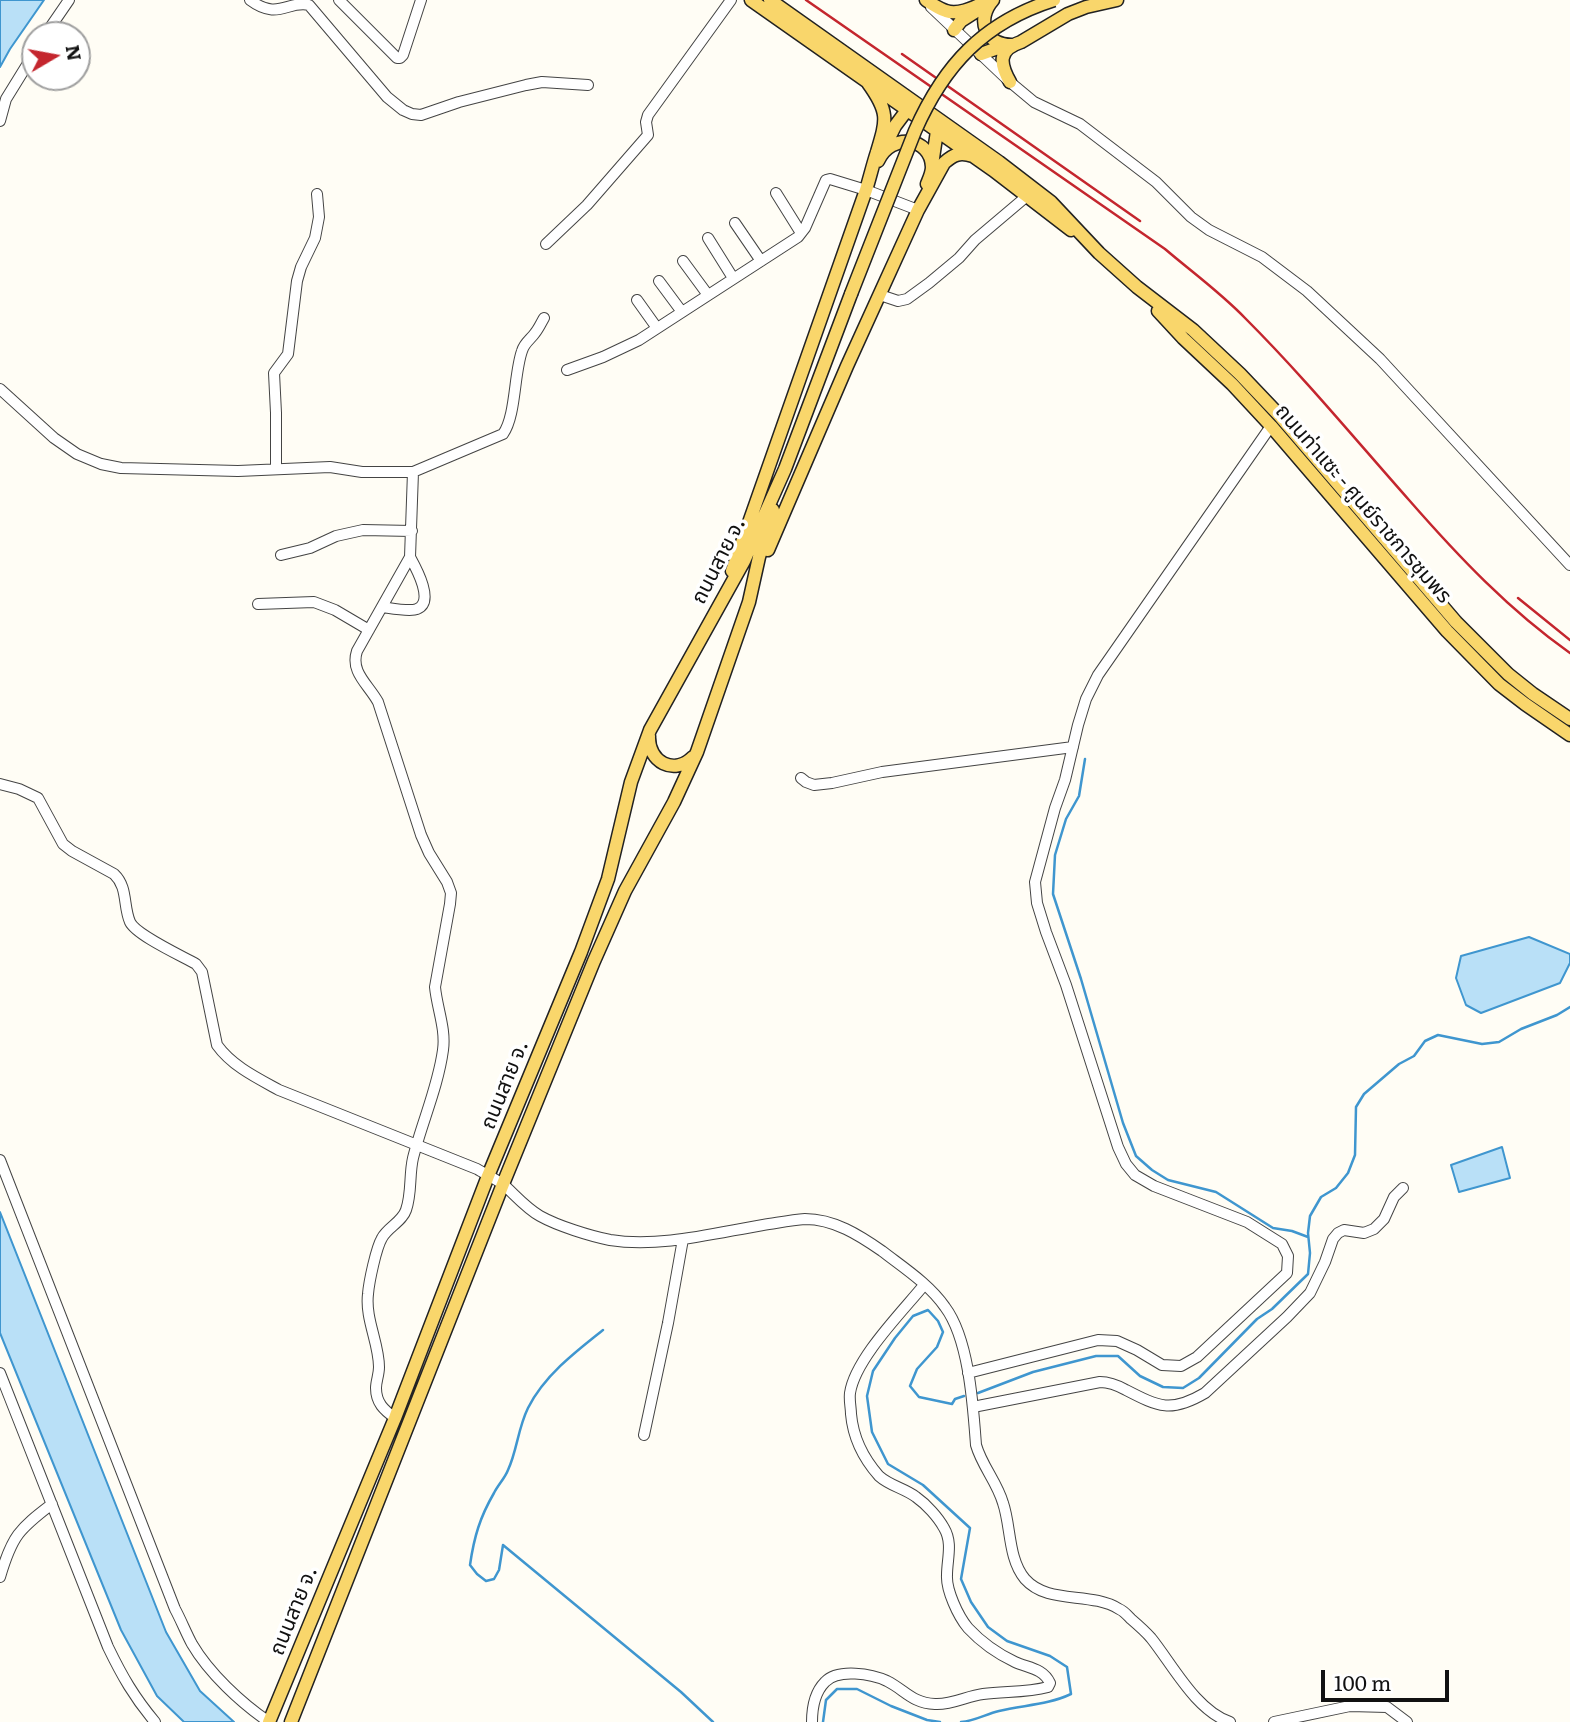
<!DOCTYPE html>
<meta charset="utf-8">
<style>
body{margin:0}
#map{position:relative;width:1570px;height:1722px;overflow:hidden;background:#fffdf5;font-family:Literata,serif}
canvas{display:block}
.north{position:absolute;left:21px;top:21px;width:70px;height:70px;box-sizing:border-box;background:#fff;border:2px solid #a0a0a0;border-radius:50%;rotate:80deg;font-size:19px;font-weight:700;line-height:28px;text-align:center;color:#111}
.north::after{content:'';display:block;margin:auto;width:24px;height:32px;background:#c4262e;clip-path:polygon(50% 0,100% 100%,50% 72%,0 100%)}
.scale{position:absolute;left:1321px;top:1670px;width:128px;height:32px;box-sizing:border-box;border:4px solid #111;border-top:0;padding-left:9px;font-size:21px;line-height:24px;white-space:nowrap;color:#111;-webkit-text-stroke:5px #fff;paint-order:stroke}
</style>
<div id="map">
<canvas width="1570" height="1722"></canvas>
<div class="north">N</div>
<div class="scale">100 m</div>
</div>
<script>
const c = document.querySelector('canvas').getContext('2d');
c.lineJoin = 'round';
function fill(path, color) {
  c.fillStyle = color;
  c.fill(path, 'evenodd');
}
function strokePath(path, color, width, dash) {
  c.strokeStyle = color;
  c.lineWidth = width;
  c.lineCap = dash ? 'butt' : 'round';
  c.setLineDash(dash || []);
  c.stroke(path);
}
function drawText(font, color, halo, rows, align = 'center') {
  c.font = font + ' Literata,"Noto Sans Thai",serif';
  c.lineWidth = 7;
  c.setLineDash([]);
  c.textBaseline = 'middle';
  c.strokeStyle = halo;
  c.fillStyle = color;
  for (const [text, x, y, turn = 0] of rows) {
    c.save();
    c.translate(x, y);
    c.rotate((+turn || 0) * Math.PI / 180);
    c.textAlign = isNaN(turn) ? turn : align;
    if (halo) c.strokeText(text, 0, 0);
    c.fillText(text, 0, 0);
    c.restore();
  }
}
const water = new Path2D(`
 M0,0H44L10,49L0,67Z
 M1529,937L1570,954V963L1560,983L1481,1013L1466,1005L1456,978L1461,956Z
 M1502,1147L1510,1178L1459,1192L1451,1165Z
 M0,1212L166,1632L200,1691L234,1722H184L157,1696L121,1630L0,1333Z`);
const stream = new Path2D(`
 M1085,759L1079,796L1066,819L1055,855L1053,894L1081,979L1123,1123L1136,1156L1152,1170L1168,1180L1216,1192L1273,1228L1292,1231L1308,1237
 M603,1330C575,1352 544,1376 528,1408C518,1428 517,1451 508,1470C505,1478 498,1485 494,1493C480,1517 474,1537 470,1565L477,1574L486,1581L494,1579L499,1570L503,1545L681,1692L713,1722
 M978,1393L1033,1372L1096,1356H1118L1140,1376L1163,1387L1183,1388L1199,1378L1257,1319L1272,1309L1308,1274L1310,1253L1308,1233L1310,1216L1321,1197L1336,1188L1348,1173L1355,1155L1356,1107L1364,1094L1399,1064L1414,1056L1425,1041L1438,1035L1482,1044L1499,1042L1521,1029L1557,1015L1570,1007
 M823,1722L826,1700L837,1689H857L891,1706L927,1720L940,1722
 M961,1722C975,1721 986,1714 999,1711C1023,1705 1048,1705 1071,1694L1067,1667L1050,1656L1007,1641L988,1627L971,1602L961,1579L970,1528L923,1485L888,1464L872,1432L867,1396L873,1371L895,1338L913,1316L928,1310L938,1321L943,1332L937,1347L917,1369L910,1386L919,1397L952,1404L955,1399L964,1396`);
const minor = new Path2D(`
 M250,0C278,21 288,0 309,5L387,97L403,110L412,114L421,115L459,102L526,85L542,82L588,85
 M339,0L397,58H400L403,55L421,0
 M931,7L1010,82L1034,102L1080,124L1156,182L1191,217L1209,230L1262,257L1307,291L1380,359L1570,565
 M45,35L69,0
 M0,121L6,99L35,52
 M776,193L801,233
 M735,223L761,261
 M708,238L733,278
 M546,244L587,205L648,135L646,122L648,115L731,0
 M683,261L708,295
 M659,281L682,312
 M880,295L898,301L907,299L929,283L959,258L975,240L1027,196
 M637,300L657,328
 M567,370L603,357L639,340L798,237L805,228L826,180L830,179L866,190L918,210
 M0,389L54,438L77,454L101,464L121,468L238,471L330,467L362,472H413L503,434C516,416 514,373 522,351C524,343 531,339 535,333C539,328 541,323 544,318
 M276,468V413L274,373L288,354L297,281L301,267L315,238L319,217L317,194
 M281,555L310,548L336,536L363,530L412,531
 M258,604L314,602L335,610L369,630
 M382,607C390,608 410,612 417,609C435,602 416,568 410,557
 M801,778L806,782L814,785L832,783L882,772L1073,747
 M0,784L19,789L38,798L63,844L72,851L114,874C128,887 123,906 130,922C136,935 182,956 196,964L202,972L217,1045C232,1066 257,1078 279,1090L477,1169C485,1174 496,1179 504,1185C516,1196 526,1208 540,1216C558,1226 590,1236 610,1240C659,1248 715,1233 763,1225C777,1223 791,1220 805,1219C834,1219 859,1235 882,1251C904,1268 929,1284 945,1307C969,1339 973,1405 976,1445C982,1466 997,1482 1003,1503C1011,1526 1008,1559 1025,1579C1048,1605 1090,1591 1119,1609C1124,1611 1128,1616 1131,1619C1138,1625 1145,1631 1151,1638C1172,1664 1196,1711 1230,1722
 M0,1160L175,1609C181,1620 186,1633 192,1644C209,1673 241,1703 269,1722
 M0,1373L108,1647C122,1676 134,1697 155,1722
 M968,1373L1098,1340L1117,1341L1137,1350L1162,1365L1181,1366L1197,1357L1287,1273L1288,1256L1282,1244L1247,1222L1154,1186L1135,1175L1126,1164L1118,1147L1066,985L1046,932L1037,903L1035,882L1055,808L1065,780L1078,725L1086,699L1098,675L1271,426
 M973,1407L1100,1382C1110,1382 1117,1385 1126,1390C1159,1407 1171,1413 1205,1393L1287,1317L1310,1293L1325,1262L1333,1239L1338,1233L1344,1230L1364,1233L1374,1229L1384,1219L1394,1197L1403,1188
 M395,1418C384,1410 376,1403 376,1388C376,1381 379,1375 379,1367C379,1343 365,1319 368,1294C369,1282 376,1248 382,1238C388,1227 402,1222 406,1210C412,1193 409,1175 413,1158C422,1122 438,1087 443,1050C446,1029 437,1008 435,987L450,904L451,893L447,882L429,853L421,835L378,702C368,684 350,672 357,651L410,557L413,472
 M644,1435L668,1323L683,1239
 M0,1577C12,1536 19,1529 52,1504
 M812,1722C812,1708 815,1692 825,1682C838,1668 872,1674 887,1681C905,1690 912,1703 935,1704C952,1705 967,1696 983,1694C1005,1691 1026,1693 1048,1687L1050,1683C1043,1668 1028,1668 1015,1662C998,1654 981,1642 968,1628C958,1616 946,1590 947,1575C947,1559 953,1543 944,1528C938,1517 926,1504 916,1497C904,1488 890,1486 879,1476C864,1459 853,1437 851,1414C851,1408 849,1400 850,1393C855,1359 902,1312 924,1285
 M1274,1722L1350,1706L1387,1707L1407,1722`);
const major = new Path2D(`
 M751,0L993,170L1071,230
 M770,0L999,162L1051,202L1099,253L1137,287L1193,330L1240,374L1279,415L1456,622L1508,674L1533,694L1570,719
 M926,0C932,4 939,9 946,11C960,16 978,5 990,0
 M993,0C975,20 986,46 1013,45
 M954,30L961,21L975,12
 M981,54L1006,45
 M1010,82C1000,64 997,50 1021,42L1068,14L1086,7L1117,0
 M886,144L895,126L910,106
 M878,161C891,132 931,137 932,167C932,173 929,179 927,184
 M932,165L937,131L939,125
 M1158,311L1183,338L1232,384L1271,426L1447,631L1499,684L1525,704L1570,735
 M768,550L847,366L918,210L944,163C954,154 960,152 973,156
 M732,571L866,190C870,177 873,164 877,152C887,119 889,112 868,83
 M649,736C648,762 674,776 693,757
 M269,1722L395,1418L488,1176L581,952L608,879L631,782L650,730L744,561L785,469L851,294
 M291,1722L503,1184L594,961L625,891L674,802L697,752L749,602L759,557L773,510`);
const rail = new Path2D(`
 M806,0L1165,249C1192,272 1221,293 1245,318C1303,376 1355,439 1409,500C1458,556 1509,610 1570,653
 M902,54L1140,221
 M1518,598L1570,640`);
const majorBridge = new Path2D(`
 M851,294L915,131C944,65 984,22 1054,0`);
const streetNames = [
 ["ถนนท่าแซะ - ศูนย์ราชการชุมพร",1363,504,49],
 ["ถนนสาย จ.",719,561,-63],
 ["ถนนสาย จ.",505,1085,-68],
 ["ถนนสาย จ.",294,1611,-68]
];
fill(water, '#b9e0f7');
strokePath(water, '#3f96cf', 2);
strokePath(stream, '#3f96cf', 2.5);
strokePath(minor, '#444', 12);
strokePath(major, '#222', 15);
strokePath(minor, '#fff', 10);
strokePath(major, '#f9d66b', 12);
strokePath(rail, '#c4262e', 2.5);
strokePath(majorBridge, '#222', 15, []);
strokePath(majorBridge, '#f9d66b', 12);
drawText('21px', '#111', '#fff', streetNames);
</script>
